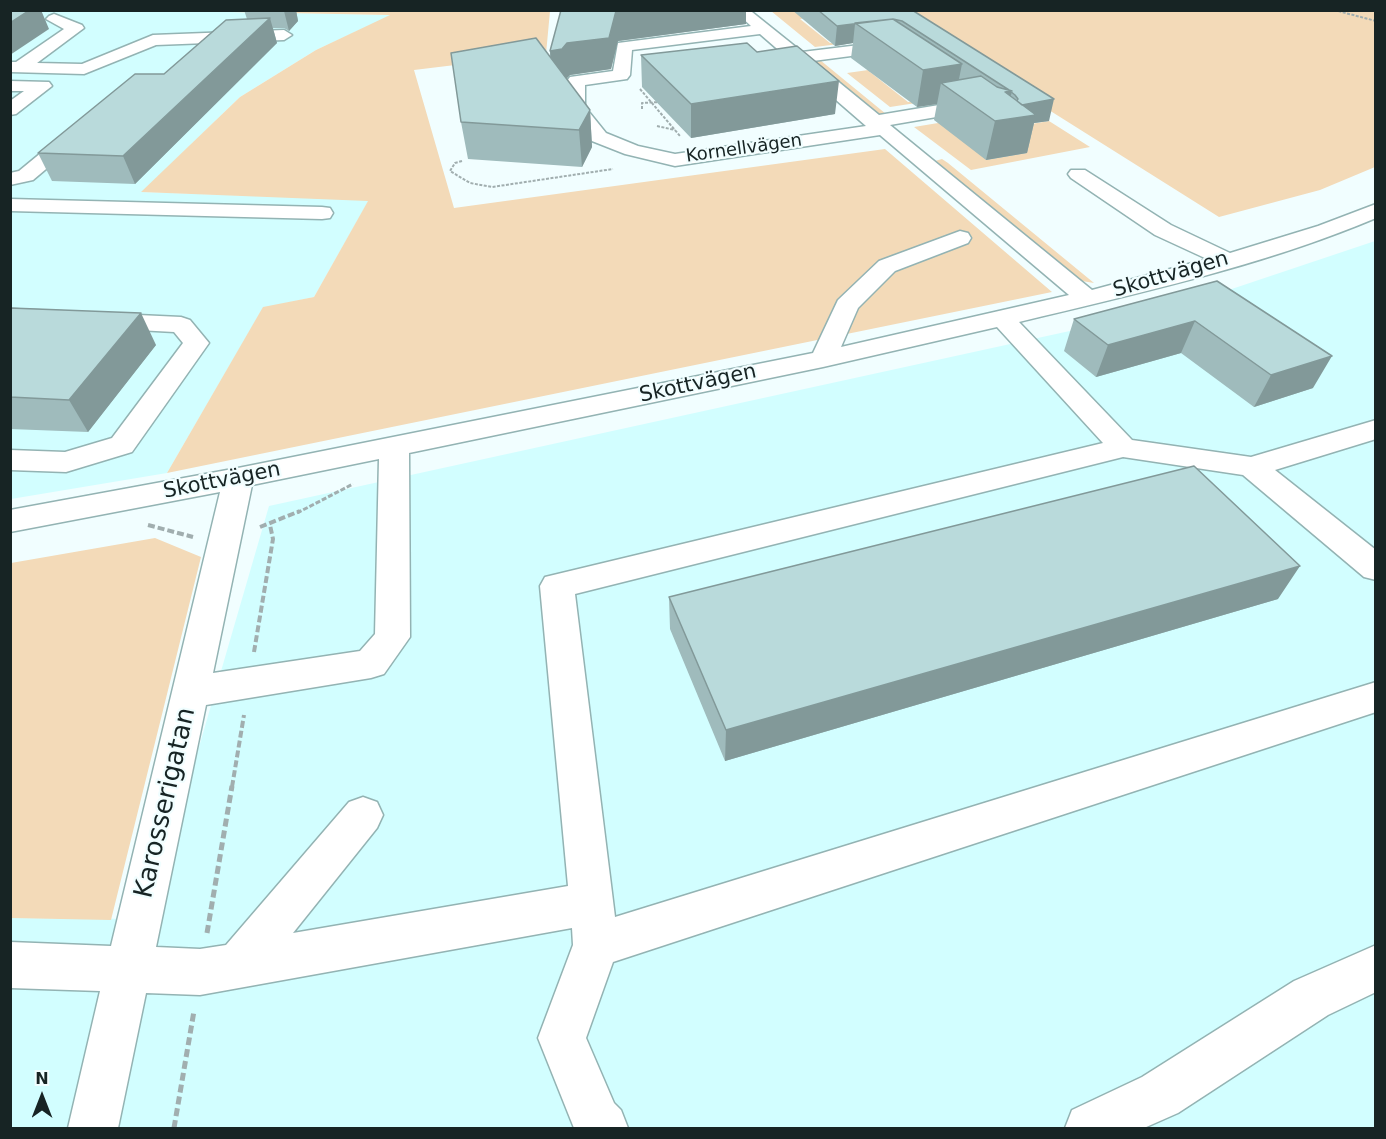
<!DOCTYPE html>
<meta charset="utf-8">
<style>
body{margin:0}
#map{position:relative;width:1386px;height:1139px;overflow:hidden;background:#f1feff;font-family:"DejaVu Sans",sans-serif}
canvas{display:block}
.frame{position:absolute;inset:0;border:12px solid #172424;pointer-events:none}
.north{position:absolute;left:12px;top:1067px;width:60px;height:60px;-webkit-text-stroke:4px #f1feff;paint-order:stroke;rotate:0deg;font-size:16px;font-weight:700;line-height:24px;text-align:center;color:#172424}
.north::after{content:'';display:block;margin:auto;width:21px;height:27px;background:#172424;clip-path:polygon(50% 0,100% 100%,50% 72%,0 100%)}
</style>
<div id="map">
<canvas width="1386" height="1139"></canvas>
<div class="frame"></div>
<div class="north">N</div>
</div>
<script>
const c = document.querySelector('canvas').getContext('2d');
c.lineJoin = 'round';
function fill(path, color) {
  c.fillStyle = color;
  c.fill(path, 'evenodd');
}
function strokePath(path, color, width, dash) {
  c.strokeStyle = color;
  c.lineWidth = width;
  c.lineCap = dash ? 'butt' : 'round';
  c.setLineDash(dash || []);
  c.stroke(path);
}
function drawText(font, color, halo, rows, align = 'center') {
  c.font = font + ' "DejaVu Sans",sans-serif';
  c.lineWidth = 4.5;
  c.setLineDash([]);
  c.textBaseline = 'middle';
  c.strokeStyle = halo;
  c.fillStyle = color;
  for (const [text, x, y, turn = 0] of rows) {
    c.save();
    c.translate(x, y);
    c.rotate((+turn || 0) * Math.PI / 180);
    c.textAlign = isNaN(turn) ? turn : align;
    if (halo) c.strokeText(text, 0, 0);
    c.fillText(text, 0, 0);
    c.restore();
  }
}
const built = new Path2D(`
 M11,11H178L392,15L316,50L240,97L142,192L369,200L314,297L263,308L167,473L11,499Z
 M1375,241V1128H11V918L149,919L269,506L1175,308Z`);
const green = new Path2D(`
 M178,11H550L546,54L414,70L454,208L885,149L1052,292L167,473L263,307L314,297L368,201L141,192L240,97L316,50L390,15Z
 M771,11H1375V167L1320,190L1219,217L909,22L832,15L800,19L830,43L871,40L815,47Z
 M817,59L820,60L886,114H877L814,62Z
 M904,65L870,72L908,102L945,96L949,98L890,107L847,73Z
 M974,117L986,160L1026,153L1023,151L1028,150L1002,129L1049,121L1090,147L971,170L914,127Z
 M942,159L948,163L1094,283L1082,281L935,161Z
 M155,538L201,557L111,920L11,918V563Z`);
const pathFar3 = new Path2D(`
 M1334,10L1376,21
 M640,89L680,136
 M642,109V103L661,102
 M657,126L675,130
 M462,161L455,163L450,171L470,183L492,187L613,169`);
const pathFar2 = new Path2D(`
 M297,513L353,484`);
const pathFar1 = new Path2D(`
 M148,525L193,537
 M260,527L300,511
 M254,652L273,539L270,525
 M232,787L244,715`);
const path = new Path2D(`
 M207,933L232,786
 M174,1128L194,1011`);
const minor = new Path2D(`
 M747,10L752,12L802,52L892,41L898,43L904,49L902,52L896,54L889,51L813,61L879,115L975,99L983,101L986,105L983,109L890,125L1092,290L1207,259L1155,235L1071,178L1068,174L1071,170H1085L1171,225L1230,253L1318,226L1376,204V218C1262,266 1139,293 1019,322L1132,440L1251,457L1376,420V439L1275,470L1376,550V580L1364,577L1243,475L1123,457L575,594L615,917L1376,682V712L613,962L586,1038L614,1103L621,1110L628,1128H574L538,1038L573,945L572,928L200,995L146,993L118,1128H68L100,991L10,988V942L111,946L220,492L10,532V510L238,468L813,353L838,300L879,261L960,231L968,233L971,238L968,243L895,271L858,308L841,347L1069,295L880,135L675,166L625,154L592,141L567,107V81L570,77L613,71L618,43L751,26L739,15ZM760,34L866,126L675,154L638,146L606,133L585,107V85L627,79L630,75L632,50ZM997,327L1103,443L545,577L540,586L568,886L293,933L377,828L383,815L377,802L363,797L349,802L226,945L200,949L156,947L206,705L371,678L384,674L410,637L409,453L823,367ZM379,459L375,634L360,651L213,673L252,485Z
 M54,14L82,25L84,28L37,63L82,64L153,35L284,30L292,35L284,40L156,45L84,74L10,72V62H16L64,29L46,19L49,16Z
 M10,81L49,82L52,86L16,114L10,115V101L24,91H10Z
 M77,127L84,129L87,133L84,137L33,180L10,185V173L19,171L70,129Z
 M10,199L322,207L330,208L333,213L330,218L322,219L10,211Z
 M10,309L181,317L190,320L209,343L132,452L66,472L10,470V450L65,452L112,438L183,343L174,332L10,323Z
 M1376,945V992L1328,1015L1178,1113L1144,1128H1065L1072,1110L1142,1077L1294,981Z`);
const wall = new Path2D(`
 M244,10H296L298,21L289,31L284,28H273L277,43L135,184L52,181L38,153L164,74L247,19Z
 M561,10L746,24L618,41L611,69L570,75L566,79L590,110L592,147L582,167L468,159L461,122L550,57V51Z
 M792,10H912L1049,121L1034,123L1027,153L986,160L934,120L937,104L917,107L851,58L853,43L835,46Z
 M757,52L835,114L691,138L642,87L641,55Z
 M1217,281L1313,388L1254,407L1181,353L1096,377L1064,351L1074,319Z
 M10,308L156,345L88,432L10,429Z
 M669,597L1278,599L725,761L670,629Z`);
const shadedWall = new Path2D(`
 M30,10H41L49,29L10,55V23Z
 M285,10H296L298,21L289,31L284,11Z
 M746,10V24L618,41L611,69L570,75L565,80L553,83L550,51L567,43L616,11Z
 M270,18L277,43L135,184L123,156Z
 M855,24L853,43L835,46L837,26Z
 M962,64L956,94L941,83L937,104L917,107L923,70Z
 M839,81L835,114L691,138V104Z
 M1012,91L1005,120L1016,106L1054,99L1049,121L1034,123L1027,153L986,160L995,121L1005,92Z
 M590,110L592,147L582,167L579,130Z
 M141,313L156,345L88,432L69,400Z
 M1195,321L1181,353L1096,377L1108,345Z
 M1332,356L1313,388L1254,407L1271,375Z
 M1300,566L1278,599L725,761L726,730Z`);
const building = new Path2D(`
 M10,10H30L10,23Z
 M561,10H618L616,11L609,38L567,43L562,49L550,51Z
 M818,10H912L1054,99L1022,105L1017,101L1018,99L1015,95L1010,91H1012L1009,90L902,21L893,19L837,26Z
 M270,18L123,156L38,153L135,74H164L226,20Z
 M893,19L962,64L923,70L855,23Z
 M536,38L590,110L579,130L461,122L451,53Z
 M747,43L757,52L797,46L839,81L691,104L641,55Z
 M981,76L997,87L1012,91L1005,92L1036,115L995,121L941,83Z
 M1217,281L1332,356L1271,375L1195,321L1108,345L1074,319Z
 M10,308L141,313L69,400L10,397Z
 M1194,466L1300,566L726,730L669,597Z`);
const farStreetnames = [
 ["Kornellvägen",744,149,-8]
];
const streetNames = [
 ["Skottvägen",1171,275,-16],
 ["Skottvägen",698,384,-12],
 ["Skottvägen",222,481,-11]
];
const nearStreetnames = [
 ["Karosserigatan",166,803,-77]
];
fill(built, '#d2feff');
fill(green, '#f3dab8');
strokePath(minor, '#93b3b3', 3);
strokePath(pathFar3, '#a1aeaf', 2, [3, 1.5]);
strokePath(pathFar2, '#a1aeaf', 3, [5, 2]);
strokePath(pathFar1, '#a1aeaf', 4, [7, 3]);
strokePath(path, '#a1aeaf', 5, [8, 4]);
fill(minor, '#fff');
fill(wall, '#9fbbbc');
fill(shadedWall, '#829999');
fill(building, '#b9dadb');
strokePath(building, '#829999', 1.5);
drawText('18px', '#172424', '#f1feff', farStreetnames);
drawText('21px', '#172424', '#f1feff', streetNames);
drawText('26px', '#172424', '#f1feff', nearStreetnames);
</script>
